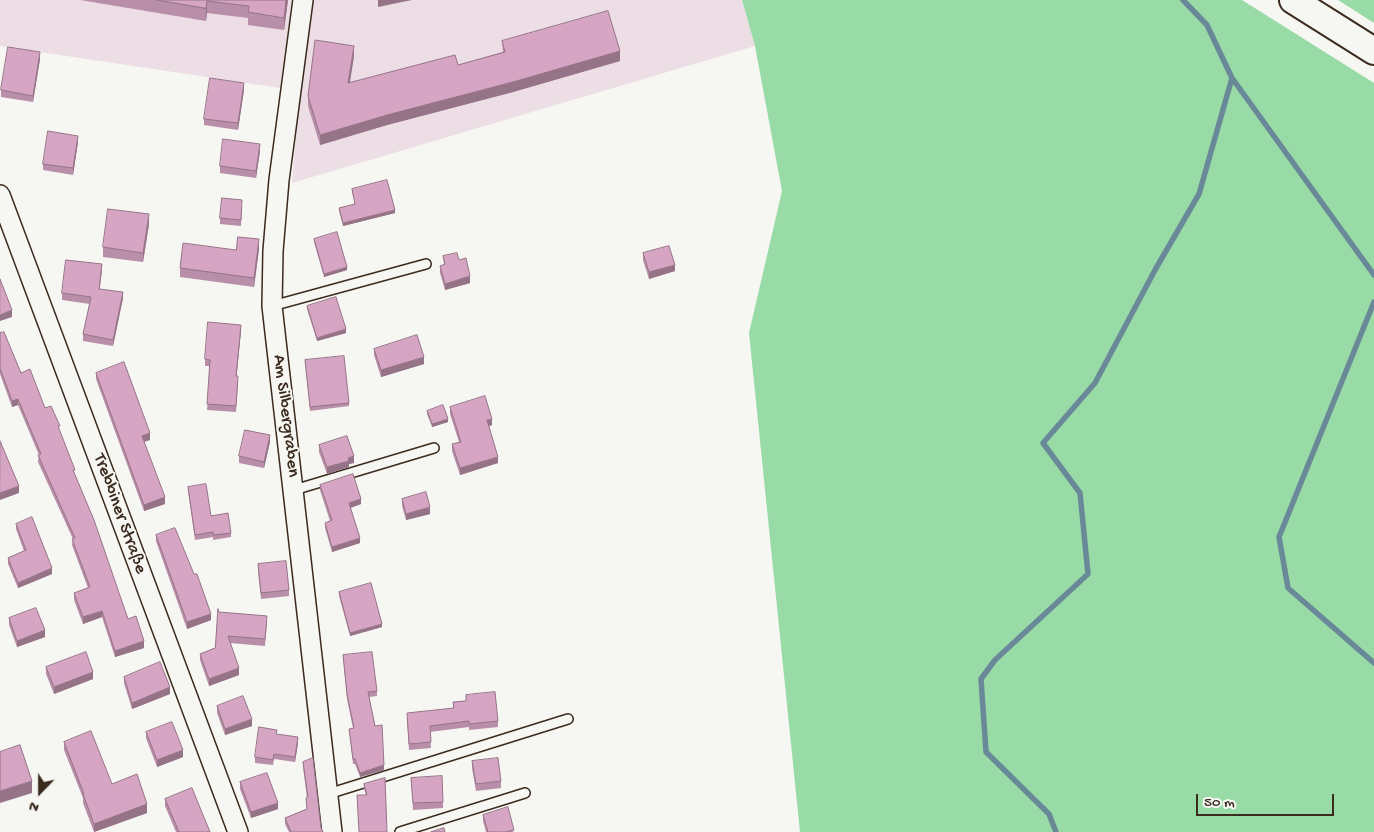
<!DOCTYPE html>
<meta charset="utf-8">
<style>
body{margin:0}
#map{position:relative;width:1374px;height:832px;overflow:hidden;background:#f6f6f2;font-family:"Gochi Hand",sans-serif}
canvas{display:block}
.north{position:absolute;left:15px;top:767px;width:50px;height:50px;-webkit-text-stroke:4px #f6f6f2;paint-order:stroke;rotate:202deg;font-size:14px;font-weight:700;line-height:20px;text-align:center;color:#3b2a1e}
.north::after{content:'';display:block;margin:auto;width:18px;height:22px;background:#3b2a1e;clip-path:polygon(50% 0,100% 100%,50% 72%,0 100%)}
.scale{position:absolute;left:1196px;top:794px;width:138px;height:22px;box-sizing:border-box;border:2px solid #3b2a1e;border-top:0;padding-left:6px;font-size:15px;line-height:18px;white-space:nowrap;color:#3b2a1e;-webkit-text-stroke:4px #f6f6f2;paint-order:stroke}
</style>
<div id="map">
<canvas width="1374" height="832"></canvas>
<div class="north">N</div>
<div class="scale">50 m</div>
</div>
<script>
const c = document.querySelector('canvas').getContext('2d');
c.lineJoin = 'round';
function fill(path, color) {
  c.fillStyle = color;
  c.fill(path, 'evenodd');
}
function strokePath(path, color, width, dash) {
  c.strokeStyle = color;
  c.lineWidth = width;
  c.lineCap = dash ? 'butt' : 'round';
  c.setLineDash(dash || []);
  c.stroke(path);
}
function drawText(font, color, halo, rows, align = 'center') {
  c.font = font + ' "Gochi Hand",sans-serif';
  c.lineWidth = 4;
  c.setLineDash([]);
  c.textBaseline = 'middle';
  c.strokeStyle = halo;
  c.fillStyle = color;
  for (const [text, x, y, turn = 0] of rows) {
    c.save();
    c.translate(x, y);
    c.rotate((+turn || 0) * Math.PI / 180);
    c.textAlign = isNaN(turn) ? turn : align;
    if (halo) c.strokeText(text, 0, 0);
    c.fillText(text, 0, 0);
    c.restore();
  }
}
const built = new Path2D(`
 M0,0H292L280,88L0,46Z
 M308,0H742L755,46L292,183Z`);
const green = new Path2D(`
 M742,0H1242L1374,83V832H800L749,333L782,191L755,46Z
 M1338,0H1374V23Z`);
const stream = new Path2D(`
 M1232,78L1374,275
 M1374,302L1279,537L1288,588L1374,663
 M1056,832L1049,814L986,752L981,679L995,660L1088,574L1080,493L1043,443L1095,383L1155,270L1199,194L1232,78L1207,25L1183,0`);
const lane = new Path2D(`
 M272,306L426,264
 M294,490L434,448
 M328,794L568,719
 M400,832L525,793`);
const street = new Path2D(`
 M303,0L279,180L273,251L272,306L332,832
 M0,195L238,832`);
const secondary = new Path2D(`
 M1293,0L1374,51`);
const wall = new Path2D(`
 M80,0H288L284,30L248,25V18L207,13L206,21Z
 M502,41L620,61L513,92L387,125L320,145L308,106V96L354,56L350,82L458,65L503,52Z
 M40,59L33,102L1,97V90Z
 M244,90L238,130L204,125V119Z
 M78,142L73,175L43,170V164Z
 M260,151L256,178L220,173V166Z
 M352,189L395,213L343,226L339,211V208L355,204L352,192Z
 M242,207L241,226L220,224V218Z
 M149,224L143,262L103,257V247Z
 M314,239L347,270L324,277L314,242Z
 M259,249L254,287L180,277V268L236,250Z
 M643,253L675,271L649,279L643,260Z
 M443,256L459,260L470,283L445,290L440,273V266L444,265Z
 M102,270L99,289L123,298L113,346L83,341V334L90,304L62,300V293Z
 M307,306L346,333L317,341L307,309Z
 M241,331L236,376L238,383L236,412L207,410L210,366H205V359Z
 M0,333L21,373L45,408L60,432L75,476L128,619L144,648L115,657L102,617L83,624L74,600V593L88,588L72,545L73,539L38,462L39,455L18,405L12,407L0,374Z
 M374,349L424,364L381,377L374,355Z
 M305,360L349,403V406L310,411Z
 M96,373L150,440L144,442L165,504L144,511L96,379Z
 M450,407L492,425L489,426L498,463L460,475L452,451V444L459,442L450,414Z
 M427,411L448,422L432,427L427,414Z
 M270,442L264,468L239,463V456Z
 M319,445L354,463L349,464V467L327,474L319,452Z
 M320,485L361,504L351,508L360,543L332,552L325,528V523L330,521L320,490Z
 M188,487L211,516L231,533V537L213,540V537L195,540L188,491Z
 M402,499L430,514L406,520L402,506Z
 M16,524L52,574L18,588L8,564V558L24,551L16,529Z
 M156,535L211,620L187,629L156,541Z
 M258,564L289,590V596L261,599L258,571Z
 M339,592L382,627L350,636L339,596Z
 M219,612L267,622L265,646L230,643L239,675L209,686L200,660V654L215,648Z
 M9,618L45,637L17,647L9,625Z
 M343,655L377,691V696L369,697L384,770L360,777L355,764H353L349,729L353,728L347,699Z
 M46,667L93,679L54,694L46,674Z
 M124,677L170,694L132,709L124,683Z
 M466,695L498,721V727L469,730V727L430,732L431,748L409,750L407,719L453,708V702L466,701Z
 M217,706L252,726L225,735L217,713Z
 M146,732L183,757L157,767L146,738Z
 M277,734L298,743L295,762L274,759L273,765L255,763V757Z
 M64,742L112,784L147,813L94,832L83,803V798L64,750Z
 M472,761L501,781V788L476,791L472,768Z
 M303,762L321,828L323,832H289L285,824V818L307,809L306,798H307L303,767Z
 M411,778L443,802V808L413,810Z
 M240,782L278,809L251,818L240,789Z
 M364,784L387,832L366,795L364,789Z
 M165,799L210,832H176L165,806Z
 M483,815L514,832H486L483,821Z`);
const shadedWall = new Path2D(`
 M286,0H288L284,30V18Z
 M378,0H412L378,7Z
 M207,1V13L206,21V8Z
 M354,46V56L348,93V83Z
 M620,51V61L513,92L387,125L320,145V135L387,115Z
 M40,52V59L33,102V96Z
 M244,83V90L238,130V123Z
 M78,136V142L73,175V168Z
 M260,144V151L256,178V171Z
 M395,210V213L343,226V223Z
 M149,214V224L143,262V253Z
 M259,239V249L254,287V278Z
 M102,264V270L99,295V289Z
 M675,265V271L649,279V272Z
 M347,267V270L324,277V274Z
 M470,276V283L445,290V284Z
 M123,292V298L113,346V340Z
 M12,310V317L0,321V315Z
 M241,325V331L236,383V376Z
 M346,329V333L317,341V338Z
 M424,357V364L381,377V370Z
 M18,399V405L12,407V401Z
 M448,419V422L432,427V424Z
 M492,419V425L487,427V420Z
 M150,433V440L142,442V436Z
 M270,435V442L264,468V462Z
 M354,456V463L349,464V467L327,474V467Z
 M498,457V463L460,475V468Z
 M19,486V493L0,500V493Z
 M165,497V504L144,511V505Z
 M361,499V504L349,508V503Z
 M430,507V514L406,520V514Z
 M360,538V543L332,552V547Z
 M52,568V574L18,588V583Z
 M102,611V617L83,624V617Z
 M211,614V620L187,629V622Z
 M382,624V627L350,636V633Z
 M45,630V637L17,647V641Z
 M144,641V648L115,657V651Z
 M239,668V675L209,686V679Z
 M93,672V679L54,694V687Z
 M170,687V694L132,709V703Z
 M252,719V726L225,735V729Z
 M298,737V743L295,762V757Z
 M183,750V757L157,767V760Z
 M384,765V770L360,777V773Z
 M32,781V793L0,803V791Z
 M278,803V809L251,818V812Z
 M147,804V813L94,832V824Z`);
const building = new Path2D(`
 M157,0H286L284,18L248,12L249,6L207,1L206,8Z
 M608,11L620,51L513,82L387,115L320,135L308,96L315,40L354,46L348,83L455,55L458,65L505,52L502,41Z
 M8,47L40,52L33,96L1,90Z
 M210,78L244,83L238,123L204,119Z
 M48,131L78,136L73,168L43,164Z
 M223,139L260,144L256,171L220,166Z
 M387,180L395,210L343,223L339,208L355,204L352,189Z
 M222,198L242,200L241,220L220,218Z
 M108,209L149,214L143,253L103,247Z
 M337,232L347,267L324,274L314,239Z
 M238,237L259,239L254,278L180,268L183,243L236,250Z
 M669,246L675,265L649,272L643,253Z
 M457,253L459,260L466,258L470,276L445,284L440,266L445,264L443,256Z
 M66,260L102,264L99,289L123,292L113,340L83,334L91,297L62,293Z
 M0,279L12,310L0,315Z
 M336,297L346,329L317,338L307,306Z
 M208,322L241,325L236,376H238L236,406L207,404L210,360L205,359Z
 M4,332L21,373L30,369L45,408L51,406L60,426H58L75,470H73L94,520L128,619L136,616L144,641L115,651L102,611L83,617L74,593L90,587L72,539L75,538L38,455L41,454L18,399L12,401L0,368V333Z
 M417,335L424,357L381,370L374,349Z
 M344,356L349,403L310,407L305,360Z
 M124,362L150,433L142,436L165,497L144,505L96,373Z
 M485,396L492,419L487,420L498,457L460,468L452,444L461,442L450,407Z
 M443,405L448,419L432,424L427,411Z
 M245,430L270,435L264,462L239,456Z
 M347,436L354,456L348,458L349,461L327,467L319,445Z
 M0,441L19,486L0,493Z
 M353,474L361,499L349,503L360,538L332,547L325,523L332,520L320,485Z
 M206,484L211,516L228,513L231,533L213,535V532L195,535L188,487Z
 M426,492L430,507L406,514L402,499Z
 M32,517L52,568L18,583L8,558L26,550L16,524Z
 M175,528L194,574H197L211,614L187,622L156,535Z
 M286,561L289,590L261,593L258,564Z
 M371,583L382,624L350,633L339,592Z
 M36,608L45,630L17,641L9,618Z
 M218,609L219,612L267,616L265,639L228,636L239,668L209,679L200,654L215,648Z
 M86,652L93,672L54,687L46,667Z
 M372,652L377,691L368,692L375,726L382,725L384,765L360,773L355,759H353L349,729L354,728L347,694L343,655Z
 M160,662L170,687L132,703L124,677Z
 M495,692L498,721L469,724V721L430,726L431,742L409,744L407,713L454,708L453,702L466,701V695Z
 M243,696L252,719L225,729L217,706Z
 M172,722L183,750L157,760L146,732Z
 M259,727L277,730L276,734L298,737L295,757L274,754L273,760L255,757Z
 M91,731L112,784L137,774L147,804L94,824L83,794H84L64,742Z
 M20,745L32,781L0,791V752Z
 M313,758L321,828L323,832H291L285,818L307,809L306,798L308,797L303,762Z
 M498,758L501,781L476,784L472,761Z
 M267,773L278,803L251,812L240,782Z
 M442,776L443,802L413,803L411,778Z
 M385,778L387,832H359L357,795H367L364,784Z
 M192,788L210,832H179L165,799Z
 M508,807L514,830L505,832H488L483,815Z
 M444,828L445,832H431Z`);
const streetNames = [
 ["Am Silbergraben",285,416,83],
 ["Trebbiner Straße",119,514,70]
];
fill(built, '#ecdee4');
fill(green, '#98dba6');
strokePath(stream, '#6a8998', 5.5);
strokePath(lane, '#3b2a1e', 12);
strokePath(street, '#3b2a1e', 22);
strokePath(secondary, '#3b2a1e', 30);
strokePath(lane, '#f6f6f2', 9);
strokePath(street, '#f6f6f2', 19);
strokePath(secondary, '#f6f6f2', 26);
fill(wall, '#b88ea8');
fill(shadedWall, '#967488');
fill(building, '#d6a5c3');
strokePath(building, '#967488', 1);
drawText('18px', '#3b2a1e', '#f6f6f2', streetNames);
</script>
